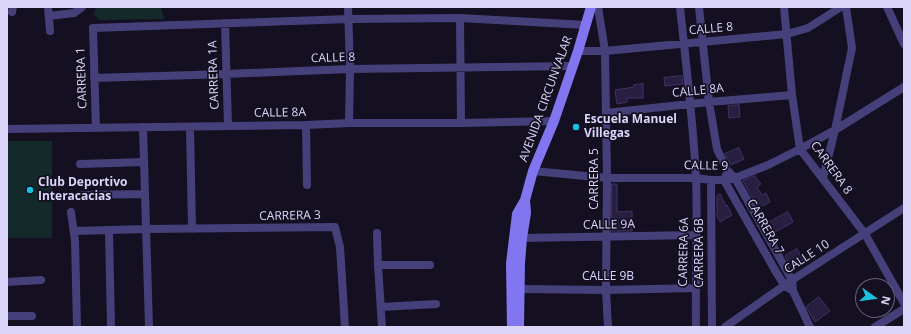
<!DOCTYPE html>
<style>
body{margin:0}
#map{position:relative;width:911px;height:334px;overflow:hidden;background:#141021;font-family:"Open Sans",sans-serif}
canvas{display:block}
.frame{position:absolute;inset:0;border:8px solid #dbd5fa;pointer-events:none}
.north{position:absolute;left:855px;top:278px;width:40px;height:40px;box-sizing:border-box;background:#141021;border:1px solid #645f78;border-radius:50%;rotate:104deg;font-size:11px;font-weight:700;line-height:16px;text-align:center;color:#dbd5fa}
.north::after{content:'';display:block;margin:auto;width:14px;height:18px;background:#1ac1e1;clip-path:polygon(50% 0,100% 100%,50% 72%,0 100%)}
</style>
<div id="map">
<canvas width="911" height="334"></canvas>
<div class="frame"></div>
<div class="north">N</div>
</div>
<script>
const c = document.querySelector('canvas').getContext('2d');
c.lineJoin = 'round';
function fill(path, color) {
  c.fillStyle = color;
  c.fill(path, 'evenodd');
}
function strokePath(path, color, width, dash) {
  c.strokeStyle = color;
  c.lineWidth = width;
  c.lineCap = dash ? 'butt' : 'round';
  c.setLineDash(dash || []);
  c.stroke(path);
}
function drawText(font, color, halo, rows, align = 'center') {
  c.font = font + ' "Open Sans",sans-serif';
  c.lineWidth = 3.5;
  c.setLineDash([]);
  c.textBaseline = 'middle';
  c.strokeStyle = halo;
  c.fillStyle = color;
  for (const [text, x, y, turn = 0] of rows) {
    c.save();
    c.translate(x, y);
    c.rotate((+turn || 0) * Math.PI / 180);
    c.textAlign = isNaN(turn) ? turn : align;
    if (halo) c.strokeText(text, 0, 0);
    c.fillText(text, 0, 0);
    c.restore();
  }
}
const green = new Path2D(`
 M96,7H161L164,19L99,20L94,14Z
 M7,141H52V238H7Z`);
const building = new Path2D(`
 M682,76L683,84L665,86L664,78Z
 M643,84V98H627V102L617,104L615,90L634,87V85Z
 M739,105L740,117L729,118L728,106Z
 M739,148L744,159L731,165L725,154Z
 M755,176L761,184L757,187L762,195L766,193L770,202L758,208L743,181Z
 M612,184H617V212L632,211V231H612Z
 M720,194L726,206L727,205L732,215L720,222L717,216V210H718L717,207V196Z
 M788,212L793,222L773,233L768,223Z
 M797,249L803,260L791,266L785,256Z
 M819,297L830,311L815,322L806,307Z`);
const street = new Path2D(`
 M48,7L50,31
 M348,7L350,69L349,123
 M598,7L605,51L607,178L606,290L608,327
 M680,7C686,64 693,120 696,177C698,227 695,277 696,327
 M699,7L709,102L717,149L727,170L735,178L792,280L793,291L810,327
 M784,7L792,95L800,149L865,234L904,303
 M887,7L904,44
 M12,12L13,7
 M49,16L74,13L82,7
 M460,18L461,123
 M225,23L228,126
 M578,51H605L787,34L808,28L841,7
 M94,78L226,74L350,69L573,66
 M606,113L709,102L792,95
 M306,125L307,185
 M143,127L149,327
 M190,127L192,229
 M96,128L93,28L349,19L460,18L586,25
 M7,129L306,125L349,123H461L554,121
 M80,164L144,162
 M533,171L607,178H696L711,180H724L735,178L768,165L800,149L835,130L904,87
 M726,175L724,180L729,189L776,272L785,286L790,289
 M823,178L835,130L852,48L846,7
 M711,180L712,327
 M83,195L145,194
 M71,212L75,241L77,327
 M109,230L111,327
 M74,231L146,229L335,227L340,247L345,327
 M377,233L378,265L382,327
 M522,238L697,235
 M378,265H430
 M7,282L41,280
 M520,289L606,290L695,288
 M381,307L436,304
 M7,316H32
 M725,327L792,280L904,208
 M875,327L904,309`);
const secondary = new Path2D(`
 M512,327L511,263L517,214L525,200L533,171L554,121L578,51L591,7
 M519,327L520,263L522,238L526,213L525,200`);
const markers = [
 [576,127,4,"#1ac1e1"],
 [30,190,4,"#1ac1e1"]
];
const streetNames = [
 ["CALLE 8",711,29,-5],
 ["CALLE 8",333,58,-2],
 ["CARRERA 1A",214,75,-92],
 ["CARRERA 1",82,78,-92],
 ["CALLE 8A",698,91,-6],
 ["AVENIDA CIRCUNVALAR",546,99,-70],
 ["CALLE 8A",280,113,-1],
 ["CALLE 9",706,166,1],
 ["CARRERA 8",831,168,54],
 ["CARRERA 5",595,179,-90],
 ["CARRERA 3",290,216,-1],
 ["CALLE 9A",609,225,-1],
 ["CARRERA 7",765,227,60],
 ["CARRERA 6A",684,252,-89],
 ["CARRERA 6B",700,253,-90],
 ["CALLE 10",807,257,-33],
 ["CALLE 9B",608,277]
];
const poiNames = [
 ["Escuela Manuel",584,120],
 ["Villegas",584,134],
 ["Club Deportivo",38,183],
 ["Interacacias",38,197]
];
fill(green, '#14292a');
fill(building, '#271e40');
strokePath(building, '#413369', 1);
strokePath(street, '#46407a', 8);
strokePath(secondary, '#8176ef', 10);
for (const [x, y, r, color] of markers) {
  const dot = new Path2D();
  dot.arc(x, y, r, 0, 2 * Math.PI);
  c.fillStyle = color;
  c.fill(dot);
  strokePath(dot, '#141021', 1.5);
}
drawText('12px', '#dbd5fa', '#141021', streetNames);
drawText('bold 12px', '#dbd5fa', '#141021', poiNames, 'left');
</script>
